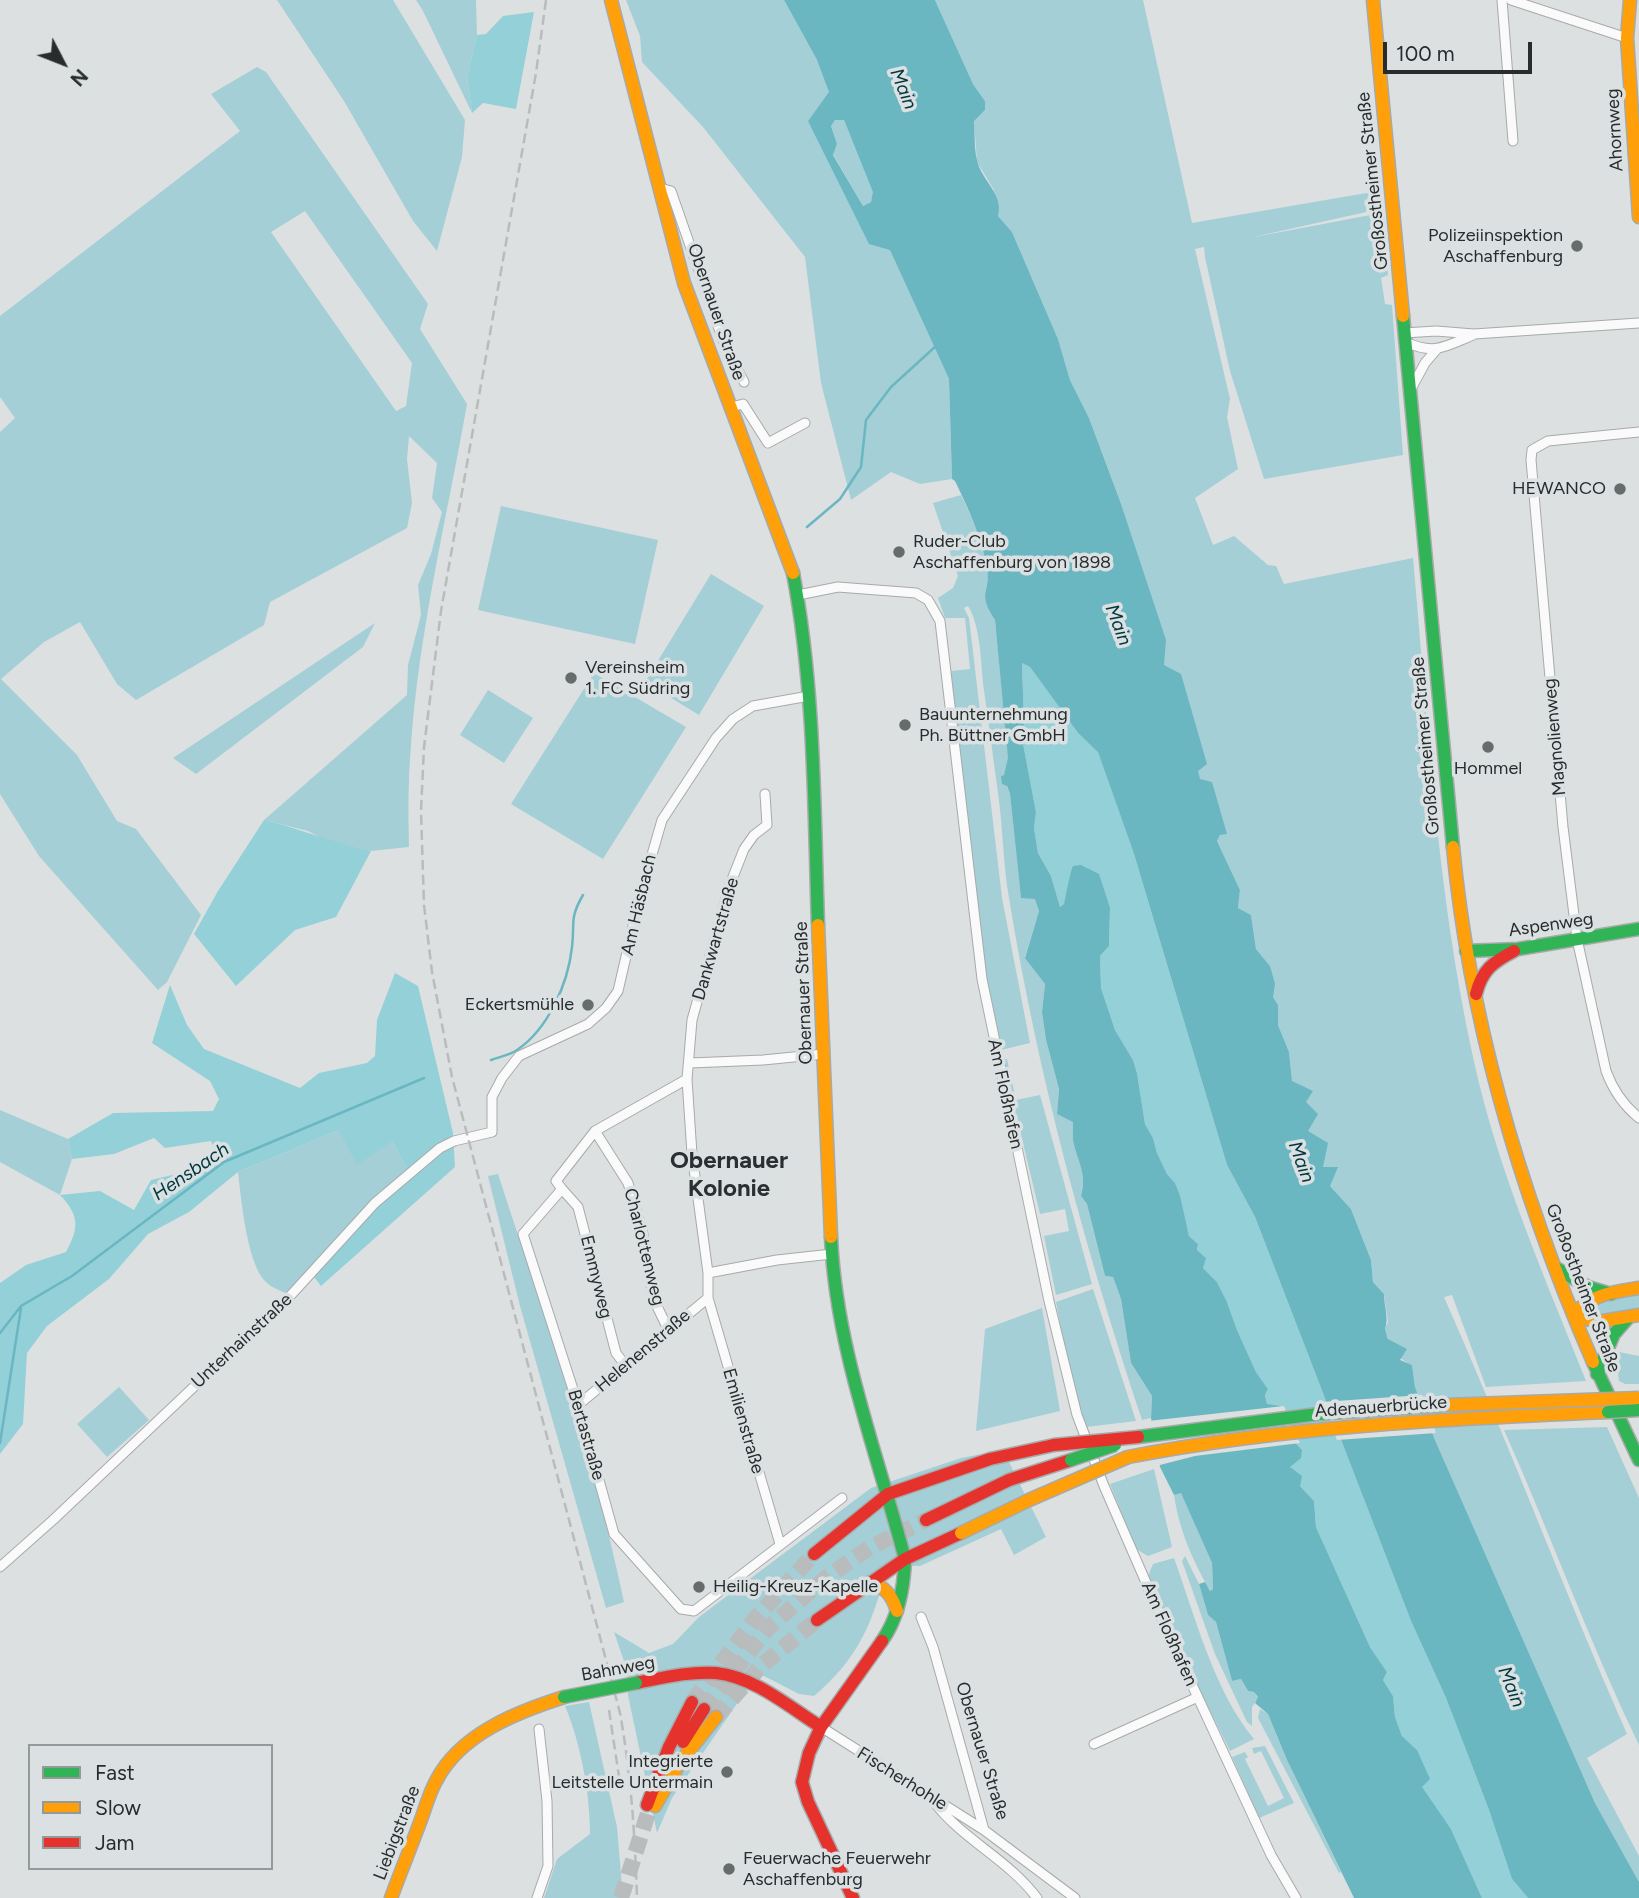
<!DOCTYPE html>
<meta charset="utf-8">
<style>
body{margin:0}
#map{position:relative;width:1639px;height:1898px;overflow:hidden;background:#dce0e1;font-family:Figtree,sans-serif}
canvas{display:block}
.legend{position:absolute;left:28px;top:1744px;width:245px;height:126px;box-sizing:border-box;background:#dbe1e2;border:2px solid #949999;margin:0;padding:9px 12px;list-style:none;font-size:21px;color:#292c2c}
.legend li{display:flex;align-items:center;gap:14px;height:35px}
.legend b{width:35px;border:2px solid #949999}
.north{position:absolute;left:28px;top:28px;width:70px;height:70px;-webkit-text-stroke:5px #dbe1e2;paint-order:stroke;rotate:132deg;font-size:19px;font-weight:700;line-height:28px;text-align:center;color:#292c2c}
.north::after{content:'';display:block;margin:auto;width:24px;height:32px;background:#292c2c;clip-path:polygon(50% 0,100% 100%,50% 72%,0 100%)}
.scale{position:absolute;left:1383px;top:42px;width:149px;height:32px;box-sizing:border-box;border:4px solid #292c2c;border-top:0;padding-left:9px;font-size:21px;line-height:24px;white-space:nowrap;color:#292c2c;-webkit-text-stroke:5px #dbe1e2;paint-order:stroke}
</style>
<div id="map">
<canvas width="1639" height="1898"></canvas>
<ul class="legend">
<li><b style="height:9px;background:#30b455"></b>Fast</li>
<li><b style="height:9px;background:#ff9f0a"></b>Slow</li>
<li><b style="height:9px;background:#e5322d"></b>Jam</li>
</ul>
<div class="north">N</div>
<div class="scale">100 m</div>
</div>
<script>
const c = document.querySelector('canvas').getContext('2d');
c.lineJoin = 'round';
function fill(path, color) {
  c.fillStyle = color;
  c.fill(path, 'evenodd');
}
function strokePath(path, color, width, dash) {
  c.strokeStyle = color;
  c.lineWidth = width;
  c.lineCap = dash ? 'butt' : 'round';
  c.setLineDash(dash || []);
  c.stroke(path);
}
function drawText(font, color, halo, rows, align = 'center') {
  c.font = font + ' Figtree,sans-serif';
  c.lineWidth = 7;
  c.setLineDash([]);
  c.textBaseline = 'middle';
  c.strokeStyle = halo;
  c.fillStyle = color;
  for (const [text, x, y, turn = 0] of rows) {
    c.save();
    c.translate(x, y);
    c.rotate((+turn || 0) * Math.PI / 180);
    c.textAlign = isNaN(turn) ? turn : align;
    if (halo) c.strokeText(text, 0, 0);
    c.fillText(text, 0, 0);
    c.restore();
  }
}
const green = new Path2D(`
 M277,0H393L465,120L462,157L437,251L413,221L344,101Z
 M416,0H476L477,35L467,77L472,113L423,11Z
 M626,0H784L817,60L830,92L808,121L890,249L949,379L952,479L920,484L891,472L851,500L821,383L805,257L703,127L642,62L640,36Z
 M935,0H1143L1192,223L1378,191L1380,209L1249,238L1381,213L1388,275L1381,278L1385,304L1392,305L1403,455L1264,479L1230,371L1205,257L1204,247L1195,249L1230,399L1227,417L1238,469L1195,498L1213,545L1234,536L1268,565L1276,566L1284,584L1413,558C1428,724 1437,893 1473,1057C1497,1169 1544,1275 1586,1381L1486,1387L1452,1295L1444,1297C1508,1441 1563,1589 1627,1734L1587,1758L1639,1856V1882L1595,1803L1435,1440L1415,1387L1412,1365C1395,1358 1391,1346 1385,1329L1388,1322L1384,1294L1373,1282L1371,1260L1351,1209L1330,1186L1308,1131L1306,1102L1292,1081L1289,1052L1278,1025V1005L1273,997L1270,966L1256,949L1251,915L1238,908L1240,890L1217,841L1220,835L1212,782L1200,780L1164,665L1120,501L1089,418L1070,380L1058,339L1012,232L998,216L994,190L977,162L974,120L985,110V101L973,84Z
 M257,67L266,72L428,304L420,329L467,404C447,517 419,631 411,745C408,779 408,813 409,847L371,851L327,841L308,831L264,820L407,695L408,665L421,615L418,585L431,554L442,512L432,498L437,463L409,436L407,459L412,503L407,528L270,602L264,625L136,700L117,684L80,622L44,642L1,679L77,755L117,821L136,829L201,915L167,982L158,990L39,856L0,794V432L15,418L0,397V316L240,131L211,94ZM305,211L412,363L406,406L396,411L271,232Z
 M835,120H844L874,192L871,202L863,206L833,154L837,144L831,126Z
 M961,495C972,518 983,543 987,568C991,592 976,592 995,620L1008,754V767L1004,775H1002L1010,794L1021,897L1036,899L1039,911L1025,957L1045,984L1042,1012L1046,1040L1059,1089L1057,1114L1073,1121C1073,1129 1072,1138 1074,1145C1079,1164 1087,1176 1081,1196L1087,1204L1105,1276L1113,1277L1121,1299L1131,1363L1152,1396L1151,1418L1142,1420C1085,1249 1038,1076 1009,898C1003,864 1003,828 998,793C993,756 988,720 983,683C981,661 980,624 968,606L964,608L969,618L1002,898L1030,1043L1001,1050L983,963L951,671L970,669L965,618H945L938,598L953,588L958,576L933,503Z
 M501,506L658,540L635,644L478,610Z
 M711,574L764,606L699,715L645,682Z
 M375,623L363,647L196,774L173,758Z
 M594,673L686,727L603,859L511,804Z
 M488,690L533,718L504,763L460,735Z
 M1003,1059H1007L1016,1100L1040,1095L1092,1284L1056,1295L1044,1236L1069,1231L1065,1209L1040,1214Z
 M0,1110L68,1139L72,1159L60,1195L0,1162Z
 M339,1130L392,1141L410,1174L291,1295C283,1292 272,1288 266,1282C247,1265 241,1198 238,1172Z
 M498,1174C544,1315 594,1457 624,1602L606,1608L520,1306L488,1176Z
 M1093,1289L1136,1421L1086,1427L1068,1365L1056,1302Z
 M1639,1293V1309L1621,1314L1595,1316L1591,1305Z
 M1042,1308L1060,1411L976,1431L985,1329Z
 M1619,1352L1639,1356V1384H1625L1619,1381L1616,1354Z
 M119,1387L149,1420L107,1457L77,1424Z
 M1607,1427L1639,1498V1745C1589,1642 1551,1535 1504,1430Z
 M1003,1450L1046,1537L1014,1555L1001,1529L920,1566L887,1565C874,1621 859,1658 814,1696L799,1694L760,1674L745,1692L672,1798L657,1833L628,1695L627,1670L614,1632L649,1653L673,1644L699,1617L871,1488L961,1458Z
 M1154,1469L1172,1547L1148,1556L1136,1549L1110,1484Z
 M1181,1492L1212,1563L1213,1589L1210,1591C1192,1558 1180,1533 1174,1495Z
 M1185,1556L1199,1584L1208,1615L1216,1622L1232,1681L1241,1679L1248,1691L1254,1692L1258,1698L1252,1707V1726L1247,1722L1215,1654L1182,1561Z
 M1174,1558C1195,1616 1214,1691 1254,1739L1230,1751L1193,1677L1148,1576L1153,1564Z
 M589,1702L617,1827L623,1898H544L557,1859L590,1834C590,1794 581,1744 565,1706Z
 M1260,1709L1268,1714L1287,1760L1341,1872L1339,1873L1258,1718Z
 M1265,1746L1294,1803L1259,1818L1232,1757L1245,1752L1248,1757L1245,1759L1268,1806L1284,1798L1261,1751L1254,1754L1252,1748Z`);
const forest = new Path2D(`
 M534,12L516,109L483,103L472,113L467,77L477,35L486,34L503,16Z
 M1022,663L1030,667L1078,733L1098,751L1134,854L1227,1165L1255,1217L1411,1621L1446,1698L1489,1810L1512,1879L1528,1898H1482L1451,1829L1421,1787L1417,1750L1402,1736L1395,1717L1393,1696L1383,1680L1387,1672L1370,1647L1316,1527L1314,1501L1300,1486L1290,1467L1295,1443L1267,1404L1265,1395L1268,1389L1256,1372L1237,1330L1227,1302L1217,1282L1203,1268L1205,1257L1197,1250L1198,1244L1189,1236L1175,1183L1167,1174L1157,1153L1153,1138L1145,1124L1137,1073L1133,1060L1115,1030L1101,988L1100,956L1109,946L1110,908L1071,877L1064,904L1060,907L1051,876L1038,853L1034,828L1036,812L1021,733L1024,724Z
 M264,820C301,829 334,843 371,851L336,917L295,930L236,986L194,934L218,891Z
 M395,973L418,986L453,1133L455,1167L321,1286L312,1274L346,1233L410,1174L392,1141L357,1165L339,1130L238,1172L189,1212L148,1234L109,1279L47,1326L27,1353L23,1424L0,1454V1283L26,1265L66,1252C79,1228 80,1216 60,1195L100,1191L134,1210L151,1180L202,1168L215,1151L211,1141L165,1148L154,1138L114,1154L72,1159L68,1139L113,1113L213,1111L219,1099L210,1081L152,1043L170,985L187,1025L204,1049L300,1088L319,1073L367,1063L375,1056L377,1020Z`);
const water = new Path2D(`
 M784,0H935L973,84L985,101V110L974,121C975,133 974,148 977,160C981,180 1004,194 998,216L1012,232L1058,339L1070,380L1089,418L1120,501L1166,640L1164,665L1181,674L1207,764L1198,771L1200,779L1212,782L1227,834L1220,835L1217,841L1240,890L1238,908L1251,915L1256,949L1270,966L1275,984L1273,997L1278,1005V1025L1289,1052L1292,1081L1313,1091L1306,1102L1318,1114L1308,1131L1328,1143L1323,1167H1338L1330,1186L1351,1209L1371,1260L1373,1282L1384,1294C1384,1305 1389,1319 1385,1329L1388,1339L1407,1349L1400,1360L1412,1365L1415,1387L1435,1440L1595,1803L1639,1882V1898H1528L1512,1879L1489,1810L1446,1698L1411,1621L1255,1217L1227,1165L1134,854L1098,752L1078,733L1030,667L1022,663L1024,724L1021,733L1036,812L1034,828L1038,853L1051,876L1060,907L1064,904C1066,895 1070,873 1073,866L1081,865L1099,874L1110,908L1109,946L1100,956L1101,988L1115,1030L1133,1060L1137,1073L1145,1124L1153,1138L1157,1153L1167,1174L1175,1183L1180,1196L1189,1236L1198,1244L1197,1250L1206,1258L1203,1268L1217,1282L1227,1302L1237,1330L1256,1372L1268,1389L1265,1395L1267,1404L1280,1406L1295,1443L1302,1450L1301,1458L1290,1467L1302,1476L1300,1486L1314,1501L1316,1527L1370,1647L1387,1672L1383,1680L1393,1696L1395,1717L1402,1736L1417,1750L1430,1779L1422,1787L1451,1829L1482,1898H1354L1287,1760L1268,1714L1255,1703L1258,1697L1254,1692L1248,1691L1241,1679L1232,1681L1216,1622L1208,1615L1199,1584L1205,1582L1210,1591L1213,1589L1212,1563L1181,1493L1174,1495L1160,1467L1151,1418L1152,1396L1131,1363L1121,1299L1113,1277L1105,1276L1087,1204L1081,1196C1087,1176 1079,1164 1074,1145C1072,1138 1073,1129 1073,1122L1057,1114L1059,1089L1046,1040L1042,1012L1045,984L1025,958L1039,911L1035,899L1021,898L1010,794L1007,786L1002,784L1001,776L1004,775L1008,758L995,620C976,592 991,593 987,568C982,538 968,508 955,481L952,479L949,379L890,250L869,244L808,121L829,92L817,60ZM835,120H844L873,192L871,202L863,206L833,155L837,144L831,126Z`);
const pier = new Path2D(`
 M1422,1395L1436,1433L1337,1440L1322,1402Z
 M1284,1406L1300,1443L1195,1456L1156,1466L1148,1421Z`);
const stream = new Path2D(`
 M807,527L840,499L861,467L866,420L891,387L936,346
 M491,1060C499,1057 510,1055 517,1050C548,1029 568,984 572,947C575,923 569,919 583,895
 M0,1333L21,1306L72,1276L224,1162L424,1078
 M0,1443L21,1308`);
const highwayTunnel = new Path2D(`
 M692,1702L754,1620L814,1554
 M704,1709L769,1627L827,1577L869,1548L926,1520
 M716,1717L761,1666L817,1620
 M621,1898L650,1807`);
const street = new Path2D(`
 M1502,0L1513,141
 M1511,0L1627,38
 M660,188L671,191L724,343L744,382
 M1404,333L1436,331L1474,334L1639,323
 M1405,342C1435,355 1444,347 1473,335
 M1411,389L1425,363L1437,349
 M731,407L743,404L768,443L805,423
 M1639,432L1548,441L1532,450L1531,460L1563,827L1577,939L1606,1071C1613,1090 1623,1105 1639,1118
 M798,595L838,587L916,593L928,600L940,621L982,979L1049,1301L1077,1415L1104,1486L1168,1633L1271,1855L1296,1898
 M765,794L767,825L754,835L744,849L729,887L692,1020L687,1079L692,1154L708,1273V1298L780,1544
 M690,1063L763,1060L824,1054
 M687,1079L595,1131L556,1181L562,1189L523,1234L578,1405L614,1534L681,1609L694,1611L842,1498
 M595,1131L628,1183L643,1234L653,1298L668,1329
 M562,1189L578,1207L616,1353L626,1366
 M708,1273L777,1260L832,1254
 M578,1405L708,1298
 M0,1567L53,1520L291,1295L375,1203L440,1148L454,1141L492,1132V1097L502,1078L519,1056L588,1024L606,1008L618,991L640,896L662,820L716,738L733,719L753,706L809,696
 M921,1617L933,1647L984,1830L1075,1898
 M821,1727L984,1830
 M1094,1744L1198,1697
 M934,1802C963,1840 1009,1860 1037,1898
 M537,1898L548,1866L547,1801L539,1729`);
const fast = new Path2D(`
 M1403,316L1453,847
 M793,573C815,688 814,808 818,925
 M1466,951L1518,949L1639,929
 M831,1237C836,1349 877,1452 905,1559C904,1588 899,1617 882,1641
 M1556,1268L1588,1287L1611,1294
 M1593,1362L1639,1460
 M1597,1374L1614,1334L1628,1318
 M1138,1437L1318,1414L1446,1405`);
const slow = new Path2D(`
 M611,0L684,283L793,573
 M1373,0L1403,316
 M1630,0L1627,38L1639,217
 M1453,847C1470,1026 1522,1198 1593,1362
 M818,925L831,1237
 M1639,1288C1615,1292 1589,1294 1574,1315L1597,1322L1639,1315
 M1128,1457C1287,1426 1447,1419 1608,1412
 M868,1583C885,1586 892,1595 897,1611
 M655,1806L681,1761L716,1717
 M391,1898C401,1871 412,1844 422,1817C426,1805 430,1792 436,1781C460,1734 517,1712 564,1697`);
const jam = new Path2D(`
 M1476,994C1482,970 1493,962 1514,951
 M926,1520L1009,1480L1071,1460
 M814,1554L888,1494L990,1459L1054,1445
 M817,1620L905,1559L961,1533
 M636,1683C662,1678 689,1671 716,1673C755,1677 789,1707 821,1727
 M683,1742L704,1709
 M647,1805L669,1747L692,1702
 M853,1898L808,1802L802,1782L809,1753L821,1727L882,1641`);
const rail = new Path2D(`
 M546,0L536,73L441,611L424,747L421,811L424,905L432,972L452,1077L620,1713C631,1774 635,1835 637,1898
 M609,1710L621,1790`);
const fastBridge = new Path2D(`
 M1608,1412L1639,1410
 M1071,1460L1115,1445
 M564,1697L636,1683`);
const slowBridge = new Path2D(`
 M1446,1405L1639,1398
 M961,1533L1029,1500L1128,1457`);
const jamBridge = new Path2D(`
 M1054,1445L1138,1437`);
const markers = [
 [1577,246,7,"#686b6b"],
 [1620,489,7,"#686b6b"],
 [899,552,7,"#686b6b"],
 [571,678,7,"#686b6b"],
 [905,725,7,"#686b6b"],
 [1488,747,7,"#686b6b"],
 [588,1005,7,"#686b6b"],
 [699,1587,7,"#686b6b"],
 [727,1772,7,"#686b6b"],
 [729,1869,7,"#686b6b"]
];
const streetNames = [
 ["Ahornweg",1615,130,-93],
 ["Großostheimer Straße",1373,181,-96],
 ["Obernauer Straße",716,312,71],
 ["Magnolienweg",1555,737,-95],
 ["Großostheimer Straße",1426,746,-95],
 ["Am Häsbach",639,905,-77],
 ["Aspenweg",1551,925,-8],
 ["Dankwartstraße",716,939,-74],
 ["Obernauer Straße",804,993,-92],
 ["Am Floßhafen",1005,1094,78],
 ["Charlottenweg",644,1247,76],
 ["Emmyweg",596,1277,76],
 ["Großostheimer Straße",1583,1288,69],
 ["Unterhainstraße",242,1341,-43],
 ["Helenenstraße",643,1351,-40],
 ["Adenauerbrücke",1381,1407,-4],
 ["Emilienstraße",743,1421,74],
 ["Bertastraße",586,1435,74],
 ["Am Floßhafen",1169,1634,66],
 ["Bahnweg",618,1669,-10],
 ["Obernauer Straße",982,1751,73],
 ["Fischerhohle",902,1779,32],
 ["Liebigstraße",397,1833,-69]
];
const poiNames = [
 ["Polizeiinspektion",1563,236,"right"],
 ["Aschaffenburg",1563,257,"right"],
 ["HEWANCO",1606,489,"right"],
 ["Ruder-Club",913,542],
 ["Aschaffenburg von 1898",913,563],
 ["Vereinsheim",585,668],
 ["1. FC Südring",585,689],
 ["Bauunternehmung",919,715],
 ["Ph. Büttner GmbH",919,736],
 ["Hommel",1488,769,"center"],
 ["Eckertsmühle",574,1005,"right"],
 ["Heilig-Kreuz-Kapelle",713,1587],
 ["Integrierte",713,1762,"right"],
 ["Leitstelle Untermain",713,1783,"right"],
 ["Feuerwache Feuerwehr",743,1859],
 ["Aschaffenburg",743,1880]
];
const waterNames = [
 ["Main",903,89,68],
 ["Main",1118,625,69],
 ["Main",1301,1162,70],
 ["Hensbach",191,1172,-34],
 ["Main",1511,1687,68]
];
const districtNames = [
 ["Obernauer",729,1161],
 ["Kolonie",729,1189]
];
fill(green, '#a4cfd6');
fill(forest, '#94d0d8');
fill(water, '#6ab7c2');
fill(pier, '#dce0e1');
strokePath(stream, '#6ab7c2', 2.5);
strokePath(highwayTunnel, '#b8bcbd', 16, [16, 8]);
strokePath(street, '#a7aaaa', 11);
strokePath(fast, '#a7aaaa', 15);
strokePath(slow, '#a7aaaa', 15);
strokePath(jam, '#a7aaaa', 15);
strokePath(street, '#fafafa', 9);
strokePath(fast, '#30b455', 12);
strokePath(slow, '#ff9f0a', 12);
strokePath(jam, '#e5322d', 12);
strokePath(rail, '#babbbc', 2.5, [10, 5]);
strokePath(fastBridge, '#a7aaaa', 15, []);
strokePath(slowBridge, '#a7aaaa', 15, []);
strokePath(jamBridge, '#a7aaaa', 15, []);
strokePath(fastBridge, '#30b455', 12);
strokePath(slowBridge, '#ff9f0a', 12);
strokePath(jamBridge, '#e5322d', 12);
for (const [x, y, r, color] of markers) {
  const dot = new Path2D();
  dot.arc(x, y, r, 0, 2 * Math.PI);
  c.fillStyle = color;
  c.fill(dot);
  strokePath(dot, '#dbe1e2', 2.5);
}
drawText('18px', '#292c2c', '#dbe1e2', streetNames);
drawText('18px', '#292c2c', '#dbe1e2', poiNames, 'left');
drawText('italic 19px', '#01363c', '#dbe1e2', waterNames);
drawText('bold 24px', '#2a2f30', '#dbe1e2', districtNames);
</script>
